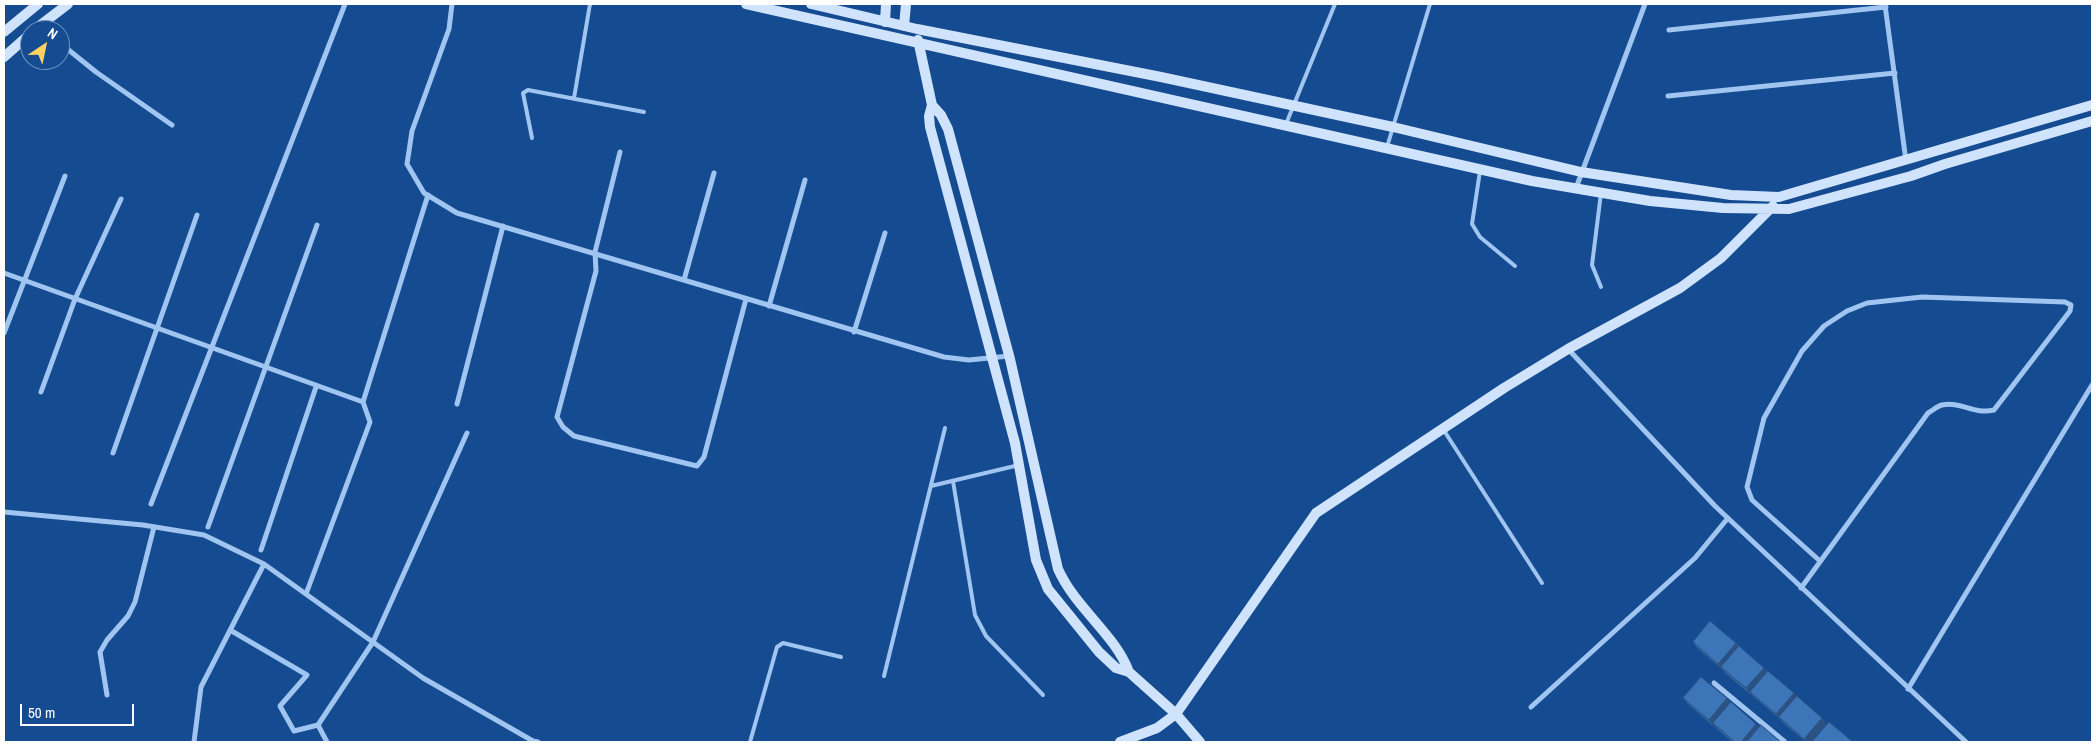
<!DOCTYPE html>
<style>
body{margin:0}
#map{position:relative;width:2096px;height:746px;overflow:hidden;background:#144b91;font-family:"Archivo Narrow",sans-serif}
canvas{display:block}
.frame{position:absolute;inset:0;border:5px solid #fff;pointer-events:none}
.north{position:absolute;left:20px;top:20px;width:50px;height:50px;box-sizing:border-box;background:#144b91;border:1px solid #7293bd;border-radius:50%;rotate:34deg;font-size:14px;font-weight:700;line-height:20px;text-align:center;color:#fff}
.north::after{content:'';display:block;margin:auto;width:18px;height:22px;background:#ffd261;clip-path:polygon(50% 0,100% 100%,50% 72%,0 100%)}
.scale{position:absolute;left:20px;top:704px;width:114px;height:22px;box-sizing:border-box;border:2px solid #fff;border-top:0;padding-left:6px;font-size:15px;line-height:18px;white-space:nowrap;color:#fff;-webkit-text-stroke:4px #144b91;paint-order:stroke}
</style>
<div id="map">
<canvas width="2096" height="746"></canvas>
<div class="frame"></div>
<div class="north">N</div>
<div class="scale">50 m</div>
</div>
<script>
const c = document.querySelector('canvas').getContext('2d');
c.lineJoin = 'round';
function strokePath(path, color, width, dash) {
  c.strokeStyle = color;
  c.lineWidth = width;
  c.lineCap = dash ? 'butt' : 'round';
  c.setLineDash(dash || []);
  c.stroke(path);
}
function fill(path, color) {
  c.fillStyle = color;
  c.fill(path, 'evenodd');
}
const lane = new Path2D(`
 M574,98L590,4
 M1286,124L1335,4
 M532,138L523,93L528,90L644,112
 M1387,147L1430,4
 M1480,171L1472,224L1480,237L1515,266
 M1601,193L1592,265L1601,287
 M1443,429L1542,583
 M953,481L975,615L986,636L1043,695
 M931,486L1019,465
 M884,676L945,428
 M750,742L777,647L783,643L841,657`);
const street = new Path2D(`
 M452,4L449,29L412,131L407,164L424,193L457,213L944,357L969,360L1009,356
 M1885,5L1906,161
 M1669,30L1886,7
 M60,43L96,72L172,125
 M1668,96L1895,73
 M620,152L595,252L596,271L557,417L563,427L574,436L697,466L704,457L746,299
 M1576,188L1645,4
 M4,273L363,402L428,195
 M684,280L714,173
 M769,306L805,180
 M854,332L885,233
 M4,333L65,176
 M1568,349L1715,506L1966,742
 M41,392L75,299L121,199
 M457,404L503,226
 M113,453L197,215
 M151,504L345,4
 M4,512L143,525L204,535L264,564
 M208,527L317,225
 M261,550L316,387
 M1801,588L1928,413C1932,411 1937,406 1942,405C1961,401 1974,415 1994,410L2070,311L2071,305L2065,302L1922,297L1867,303L1847,311L1824,326L1802,351L1764,418L1747,487L1752,500L1820,561
 M306,594L370,422L363,402
 M230,630L307,675L280,706L294,731L318,725L327,742
 M1714,683L1785,742
 M1908,689L2092,385
 M107,695L100,652L107,640L128,616L135,602L154,527
 M1531,707L1695,558L1728,518
 M318,725L373,642L467,433
 M194,742L201,687L264,564L423,678L533,741L538,742`);
const secondary = new Path2D(`
 M746,4L1532,181L1650,201L1723,208L1789,209L1911,176L1945,164L2092,121
 M811,4L917,29L1161,77L1393,127L1581,172L1731,195L1779,197L2092,105
 M885,22L886,4
 M904,26L906,4
 M34,30L68,4
 M4,32L38,4
 M918,40L932,105L929,116L930,127L1015,443L1036,560L1048,589L1099,652L1116,668L1129,672L1176,714L1200,742
 M4,57L30,34
 M932,105L941,115L948,129L1010,359L1058,569C1076,609 1115,634 1129,672
 M1120,742L1157,728L1176,714L1316,513L1504,388L1568,349L1680,288L1721,258L1773,206`);
const wall = new Path2D(`
 M1693,642L1736,643L1739,646L1764,668L1768,672L1822,718L1826,724L1811,742H1806L1783,723L1781,720L1755,698L1751,694V695L1725,673L1723,670L1697,648Z
 M1683,698H1727L1730,703L1756,724L1759,728L1781,742H1732L1717,729L1714,725L1713,726L1688,704Z`);
const shadedWall = new Path2D(`
 M1736,643L1740,649L1721,667L1722,670L1718,664Z
 M1764,668L1769,674L1751,695L1746,688Z
 M1794,693L1798,699L1779,717L1780,720L1776,714Z
 M1727,698L1731,704L1713,726L1709,720Z
 M1822,718L1826,724L1811,742H1807L1804,739Z
 M1756,724L1761,730L1750,742H1741Z`);
const building = new Path2D(`
 M1710,621L1736,643L1718,664L1693,642Z
 M1739,646L1764,668L1746,688L1721,667Z
 M1768,671L1794,693L1776,714L1750,692Z
 M1701,677L1727,698L1709,720L1683,698Z
 M1797,696L1822,718L1804,739L1779,717Z
 M1731,702L1756,724L1741,742H1735L1713,723Z
 M1829,722L1853,742H1812Z
 M1761,725L1781,742H1747Z`);
strokePath(lane, '#a1c5f1', 4);
strokePath(street, '#a1c5f1', 5);
strokePath(secondary, '#d0e3fc', 10);
fill(wall, '#34659f');
fill(shadedWall, '#2b5282');
fill(building, '#3d75b9');
strokePath(building, '#2b5282', 1);
</script>
